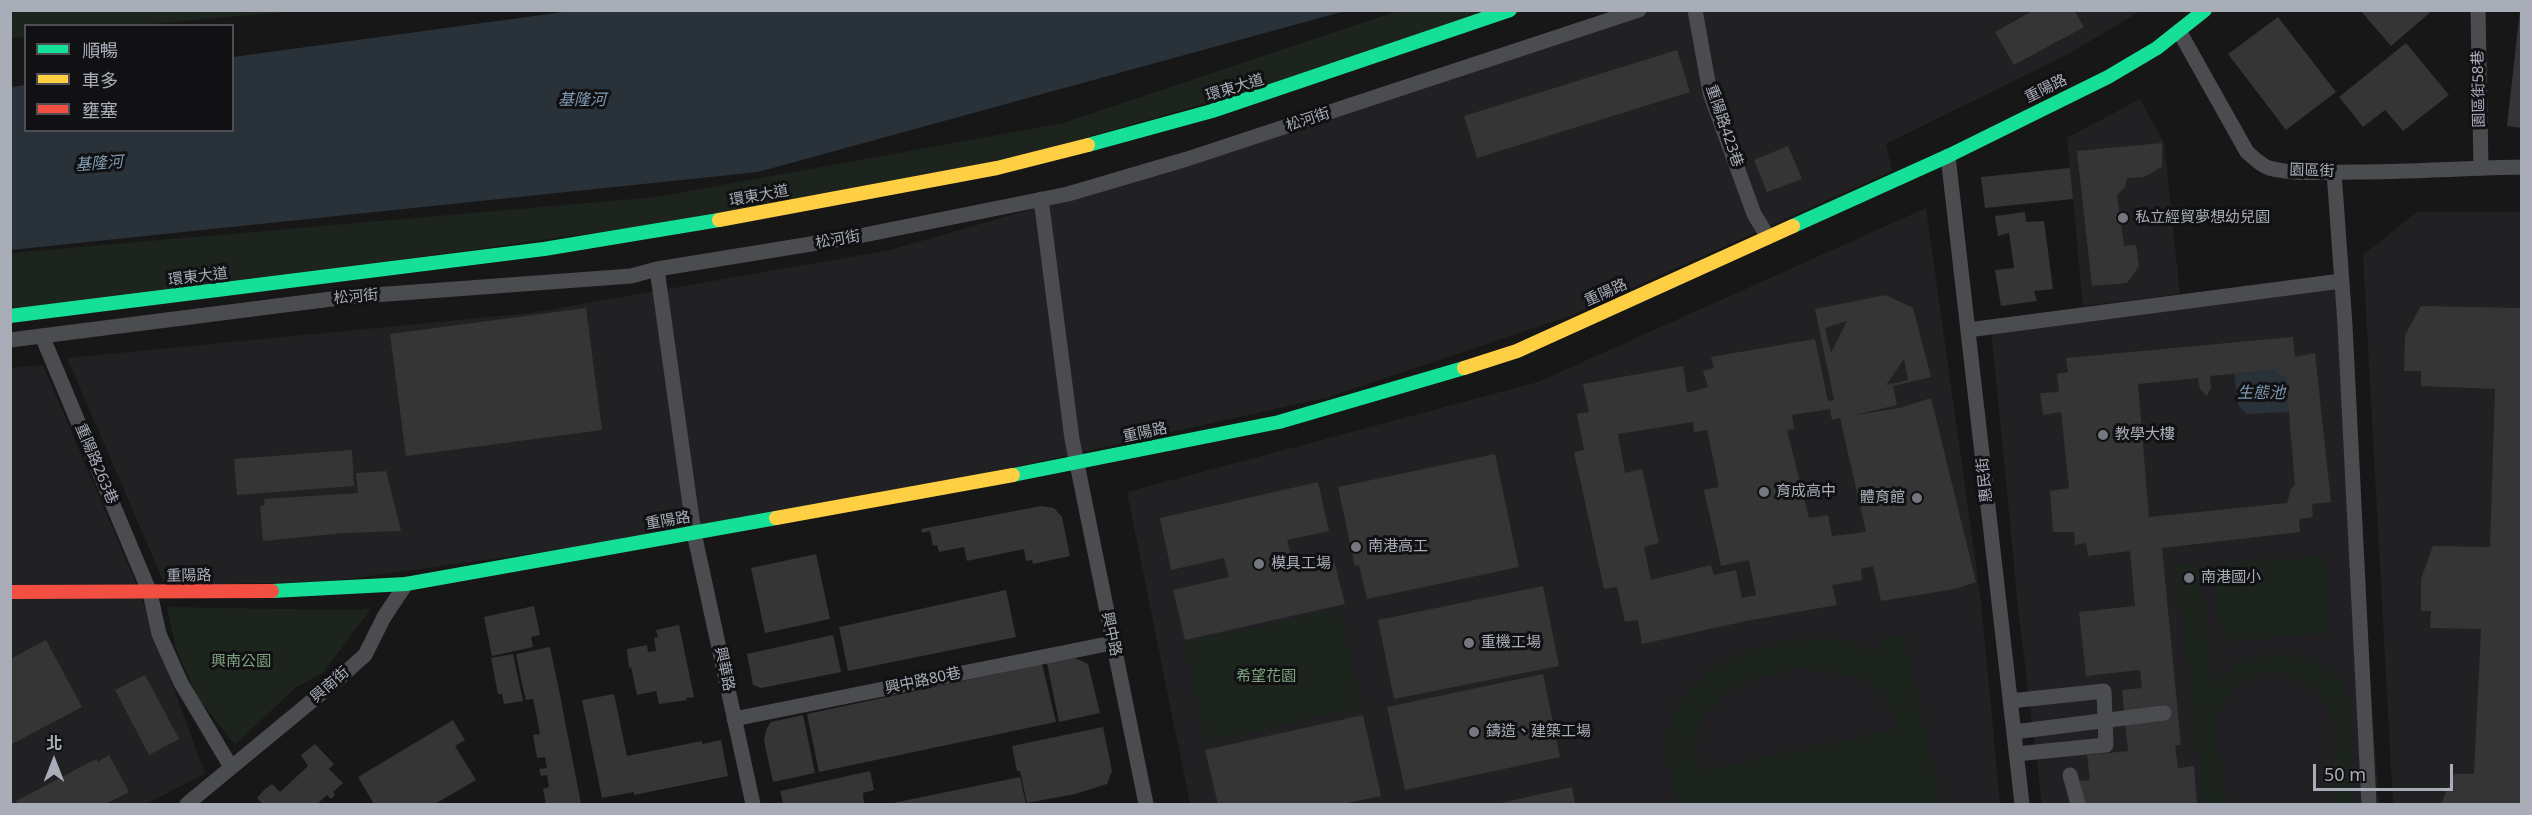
<!DOCTYPE html>
<meta charset="utf-8">
<style>
body{margin:0}
#map{position:relative;width:2532px;height:815px;overflow:hidden;background:#171717;font-family:"Noto Sans","Noto Sans TC",sans-serif}
canvas{display:block}
.frame{position:absolute;inset:0;border:12px solid #a8adb8;pointer-events:none}
.legend{position:absolute;left:24px;top:24px;width:210px;height:108px;box-sizing:border-box;background:#111113;border:2px solid #4d4f55;margin:0;padding:8px 10px;list-style:none;font-size:18px;color:#a8adb8}
.legend li{display:flex;align-items:center;gap:12px;height:30px}
.legend b{width:30px;border:2px solid #4d4f55}
.north{position:absolute;left:24px;top:731px;width:60px;height:60px;-webkit-text-stroke:4px #111113;paint-order:stroke;rotate:0deg;font-size:16px;font-weight:700;line-height:24px;text-align:center;color:#a8adb8}
.north::after{content:'';display:block;margin:auto;width:21px;height:27px;background:#a8adb8;clip-path:polygon(50% 0,100% 100%,50% 72%,0 100%)}
.scale{position:absolute;left:2313px;top:764px;width:140px;height:27px;box-sizing:border-box;border:3px solid #a8adb8;border-top:0;padding-left:8px;font-size:18px;line-height:21px;white-space:nowrap;color:#a8adb8;-webkit-text-stroke:4px #111113;paint-order:stroke}
</style>
<div id="map">
<canvas width="2532" height="815"></canvas>
<div class="frame"></div>
<ul class="legend">
<li><b style="height:8px;background:#16e098"></b>順暢</li>
<li><b style="height:8px;background:#ffcf43"></b>車多</li>
<li><b style="height:8px;background:#f24e42"></b>壅塞</li>
</ul>
<div class="north">北</div>
<div class="scale">50 m</div>
</div>
<script>
const c = document.querySelector('canvas').getContext('2d');
c.lineJoin = 'round';
function fill(path, color) {
  c.fillStyle = color;
  c.fill(path, 'evenodd');
}
function strokePath(path, color, width, dash) {
  c.strokeStyle = color;
  c.lineWidth = width;
  c.lineCap = dash ? 'butt' : 'round';
  c.setLineDash(dash || []);
  c.stroke(path);
}
function drawText(font, color, halo, rows, align = 'center') {
  c.font = font + ' "Noto Sans","Noto Sans TC",sans-serif';
  c.lineWidth = 6;
  c.setLineDash([]);
  c.textBaseline = 'middle';
  c.strokeStyle = halo;
  c.fillStyle = color;
  for (const [text, x, y, turn = 0] of rows) {
    c.save();
    c.translate(x, y);
    c.rotate((+turn || 0) * Math.PI / 180);
    c.textAlign = isNaN(turn) ? turn : align;
    if (halo) c.strokeText(text, 0, 0);
    c.fillText(text, 0, 0);
    c.restore();
  }
}
const built = new Path2D(`
 M1627,11H2141L2068,54L1886,144L1892,171L1570,316L1329,397L813,512L682,533L326,582L165,585L67,358L530,313L890,250L1160,172Z
 M2140,99L2164,143L2180,294L2083,306L2067,138Z
 M1926,208L1981,601L2000,804H1190L1127,492L1538,382Z
 M2417,212H2521V804H2393L2363,255Z
 M2341,281L2379,804H2042L2019,617L1991,327Z
 M43,365L133,576L205,774L146,804H11V368Z`);
const green = new Path2D(`
 M11,10H296V11L140,25L26,26L25,37L11,39Z
 M1398,11H1490L1343,64L899,191L11,313V253L656,197L1063,123Z
 M2324,556L2331,633L2221,641L2214,563Z
 M2199,562L2214,686C2236,659 2245,656 2280,655C2303,655 2332,664 2344,686C2353,702 2352,781 2354,804H2336L2331,714C2317,680 2274,659 2241,684C2229,693 2221,708 2216,723L2225,804H2203L2176,565Z
 M167,607L345,610L371,609L323,673L295,688L235,745L198,698L176,649Z
 M1341,609L1362,708L1205,742L1184,642Z
 M1904,635L1942,804H1677C1672,779 1663,753 1669,727C1674,711 1685,691 1698,680C1730,649 1808,631 1850,642C1861,645 1870,650 1880,655L1877,639ZM1799,669C1849,671 1882,677 1898,729L1699,771C1698,764 1695,755 1695,748C1696,700 1758,673 1799,669Z`);
const water = new Path2D(`
 M578,10H1345V11L758,172L11,250V87L25,85L26,130H232L233,57Z
 M2274,370L2286,379L2289,412L2246,414L2238,404L2234,374Z`);
const building = new Path2D(`
 M2034,10H2074L2084,27L2014,65L1995,32Z
 M2360,10H2433L2391,46Z
 M2520,10H2522V128L2507,126Z
 M2278,17L2336,92L2286,130L2228,54Z
 M2406,43L2449,95L2403,131L2385,110L2363,127L2339,97Z
 M1677,50L1690,92L1477,158L1464,116Z
 M2162,143V167L2144,177L2127,178L2125,187L2117,195L2124,246L2136,245L2139,266L2127,283L2092,286L2077,151Z
 M1788,146L1802,179L1767,192L1754,160Z
 M2070,168L2073,199L1985,208L1981,177Z
 M2025,212L2026,222L2044,221L2053,289L2034,291L2037,301L2001,306L1995,270L2014,268L2009,233L1998,236L1995,216Z
 M1886,295L1913,308L1931,377L1893,386L1897,405L1855,415L1900,408L1931,398L1976,582L1955,589L1881,601L1873,566L1861,569L1862,580L1832,585L1837,605L1746,621L1642,644L1638,620L1625,622L1617,587L1604,589L1574,452L1584,450L1577,414L1589,412L1583,384L1683,366L1687,393L1708,387L1703,371L1714,368L1711,357L1815,339L1828,401L1834,400L1815,309ZM1847,321L1831,353L1825,328ZM1904,359L1908,380L1886,385ZM1830,409L1832,420L1840,418L1866,532L1832,536L1828,515L1809,518L1787,430L1794,429L1792,415ZM1693,422L1694,432L1707,430L1719,487L1704,490L1721,566L1749,560L1756,595L1742,598L1736,570L1714,575L1711,565L1651,580L1644,547L1659,543L1642,469L1625,473L1618,434Z
 M2421,306L2522,308V804H2441L2454,774H2474L2481,629L2430,628L2431,611H2421V579L2433,546L2490,547L2495,389L2421,386V371H2404L2405,335Z
 M586,308L602,430L406,456L390,334Z
 M2293,337L2295,357L2315,353L2331,502L2312,504L2313,517L2299,519L2300,532L2162,548L2181,745H2175L2178,768L2194,766L2197,804H2081L2079,781L2090,780L2087,755L2128,751L2122,690L2142,688L2140,670L2086,676L2079,612L2135,606L2130,551L2088,556L2086,543L2075,545L2074,532H2053L2050,491L2069,488L2061,412L2043,415L2040,393L2059,392L2057,374L2068,372L2066,358ZM2274,370L2286,379L2295,485L2291,489L2287,503L2149,517L2138,384L2198,378L2200,389L2207,396L2211,388L2210,376Z
 M352,450L354,486L237,495L234,459Z
 M1495,454L1519,567L1367,599L1359,565L1355,566L1338,487Z
 M386,471L401,531L344,533L263,541L260,506L265,505L264,499L358,493L356,473Z
 M1318,482L1329,531L1287,540L1294,568L1334,560L1345,604L1185,640L1173,590L1229,577L1224,558L1171,570L1160,518Z
 M1041,506L1054,508L1062,517L1070,556L1033,564L1032,560L1026,561L1024,549L967,561L964,547L939,552L937,545L933,546L930,531L922,533L921,529Z
 M816,554L830,619L765,633L751,568Z
 M1543,586L1559,666L1394,699L1378,620Z
 M1006,590L1016,637L848,671L839,627Z
 M534,606L540,635L531,637L533,647L492,656L484,617Z
 M679,625L694,697L686,698L687,700L659,704L656,691L637,695L631,667L629,668L627,649L647,645L648,652L656,651L654,638L658,637L656,630Z
 M833,635L841,672L761,688L753,685L747,654Z
 M46,640L82,707L10,745V659Z
 M550,647L559,690L581,804H546L543,789L549,787L547,775L541,776L539,769L547,768L545,757L537,758L533,735L540,734L537,718L533,699L526,700L522,684L516,654Z
 M513,654L523,701L504,704L502,694H498L491,658Z
 M1075,658L1088,664L1100,713L1059,722L1047,663Z
 M1042,664L1056,722L819,772L807,714Z
 M1543,674L1560,757L1405,790L1387,707Z
 M145,675L179,739L149,755L115,690Z
 M614,694L627,756L702,741V744L721,740L728,776L634,795V792L602,798L582,700Z
 M803,715L815,773L773,782L764,741L766,730L771,722Z
 M1363,715L1381,796L1342,804H1218L1205,750Z
 M453,720L465,740L455,746L476,780L435,804H374L358,777Z
 M1103,727L1112,771L1107,784L1075,794L1027,803L1020,771H1017L1012,746Z
 M315,744L334,764L329,769L343,783L333,792L335,795L331,799L327,795L317,804H263L257,798L264,790L272,784L280,792L308,766L301,755Z
 M109,755L129,792L105,804H17L16,801L96,759L98,762Z
 M870,771L874,790L863,793L864,804H777L783,802L780,791Z
 M1020,777L1026,804H893V803Z
 M1572,787L1575,804H1497Z`);
const street = new Path2D(`
 M1695,10L1710,93L1754,214L1768,237
 M2478,10L2481,168
 M2179,31L2247,152C2254,158 2260,165 2269,168C2295,175 2325,172 2352,172C2408,172 2465,168 2522,167
 M1948,156L2022,804
 M2334,172L2345,325L2369,804
 M1041,199L1072,439L1146,804
 M657,269L694,533L753,804
 M1968,330L2341,281
 M42,336L150,593L159,634L181,683L231,767
 M10,340L347,297L631,276L657,269L854,237L1068,194L1187,159L1639,10
 M2010,701L2104,691L2106,745L2016,754
 M734,719L1112,643
 M2014,732L2164,713
 M2070,775L2078,804
 M187,804L336,681L365,655L384,617L406,584`);
const fast = new Path2D(`
 M1088,145L1212,111L1510,10
 M1793,226L1948,156L2108,77L2157,48L2205,10
 M10,316L544,249L719,220
 M1013,475L1279,422L1464,368
 M272,591L406,584L776,518`);
const slow = new Path2D(`
 M719,220L997,168L1088,145
 M1464,368L1517,351L1793,226
 M776,518L1013,475`);
const jam = new Path2D(`
 M10,592L272,591`);
const markers = [
 [2123,218,6,"#757880"],
 [2103,435,6,"#757880"],
 [1764,492,6,"#757880"],
 [1917,498,6,"#757880"],
 [1356,547,6,"#757880"],
 [1259,564,6,"#757880"],
 [2189,578,6,"#757880"],
 [1469,643,6,"#757880"],
 [1474,732,6,"#757880"]
];
const streetNames = [
 ["環東大道",1235,88,-17],
 ["重陽路",2046,89,-26],
 ["園區街58巷",2479,89,-91],
 ["松河街",1308,120,-18],
 ["重陽路423巷",1724,126,71],
 ["園區街",2312,171,2],
 ["環東大道",759,196,-10],
 ["松河街",838,240,-10],
 ["環東大道",198,277,-7],
 ["重陽路",1606,293,-24],
 ["松河街",356,297,-5],
 ["重陽路",1145,433,-12],
 ["重陽路263巷",96,464,67],
 ["惠民街",1985,480,-96],
 ["重陽路",668,521,-10],
 ["重陽路",189,576,-1],
 ["興中路",1111,634,78],
 ["興華路",724,669,78],
 ["興中路80巷",923,681,-12],
 ["興南街",330,685,-41]
];
const poiNames = [
 ["私立經貿夢想幼兒園",2135,218],
 ["教學大樓",2115,435],
 ["育成高中",1776,492],
 ["體育館",1905,498,"right"],
 ["南港高工",1368,547],
 ["模具工場",1271,564],
 ["南港國小",2201,578],
 ["重機工場",1481,643],
 ["鑄造、建築工場",1486,732]
];
const parkNames = [
 ["興南公園",241,662],
 ["希望花園",1266,677]
];
const waterNames = [
 ["基隆河",582,100],
 ["基隆河",99,164,-4],
 ["生態池",2261,393]
];
fill(built, '#212123');
fill(green, '#1d241e');
fill(water, '#2a3239');
fill(building, '#353536');
strokePath(street, '#4b4c50', 15);
strokePath(fast, '#16e098', 14);
strokePath(slow, '#ffcf43', 14);
strokePath(jam, '#f24e42', 14);
for (const [x, y, r, color] of markers) {
  const dot = new Path2D();
  dot.arc(x, y, r, 0, 2 * Math.PI);
  c.fillStyle = color;
  c.fill(dot);
  strokePath(dot, '#111113', 2);
}
drawText('15px', '#a8adb8', '#111113', streetNames);
drawText('15px', '#a8adb8', '#111113', poiNames, 'left');
drawText('15px', '#7fa381', '#111113', parkNames);
drawText('italic 16px', '#7f9bb3', '#111113', waterNames);
</script>
